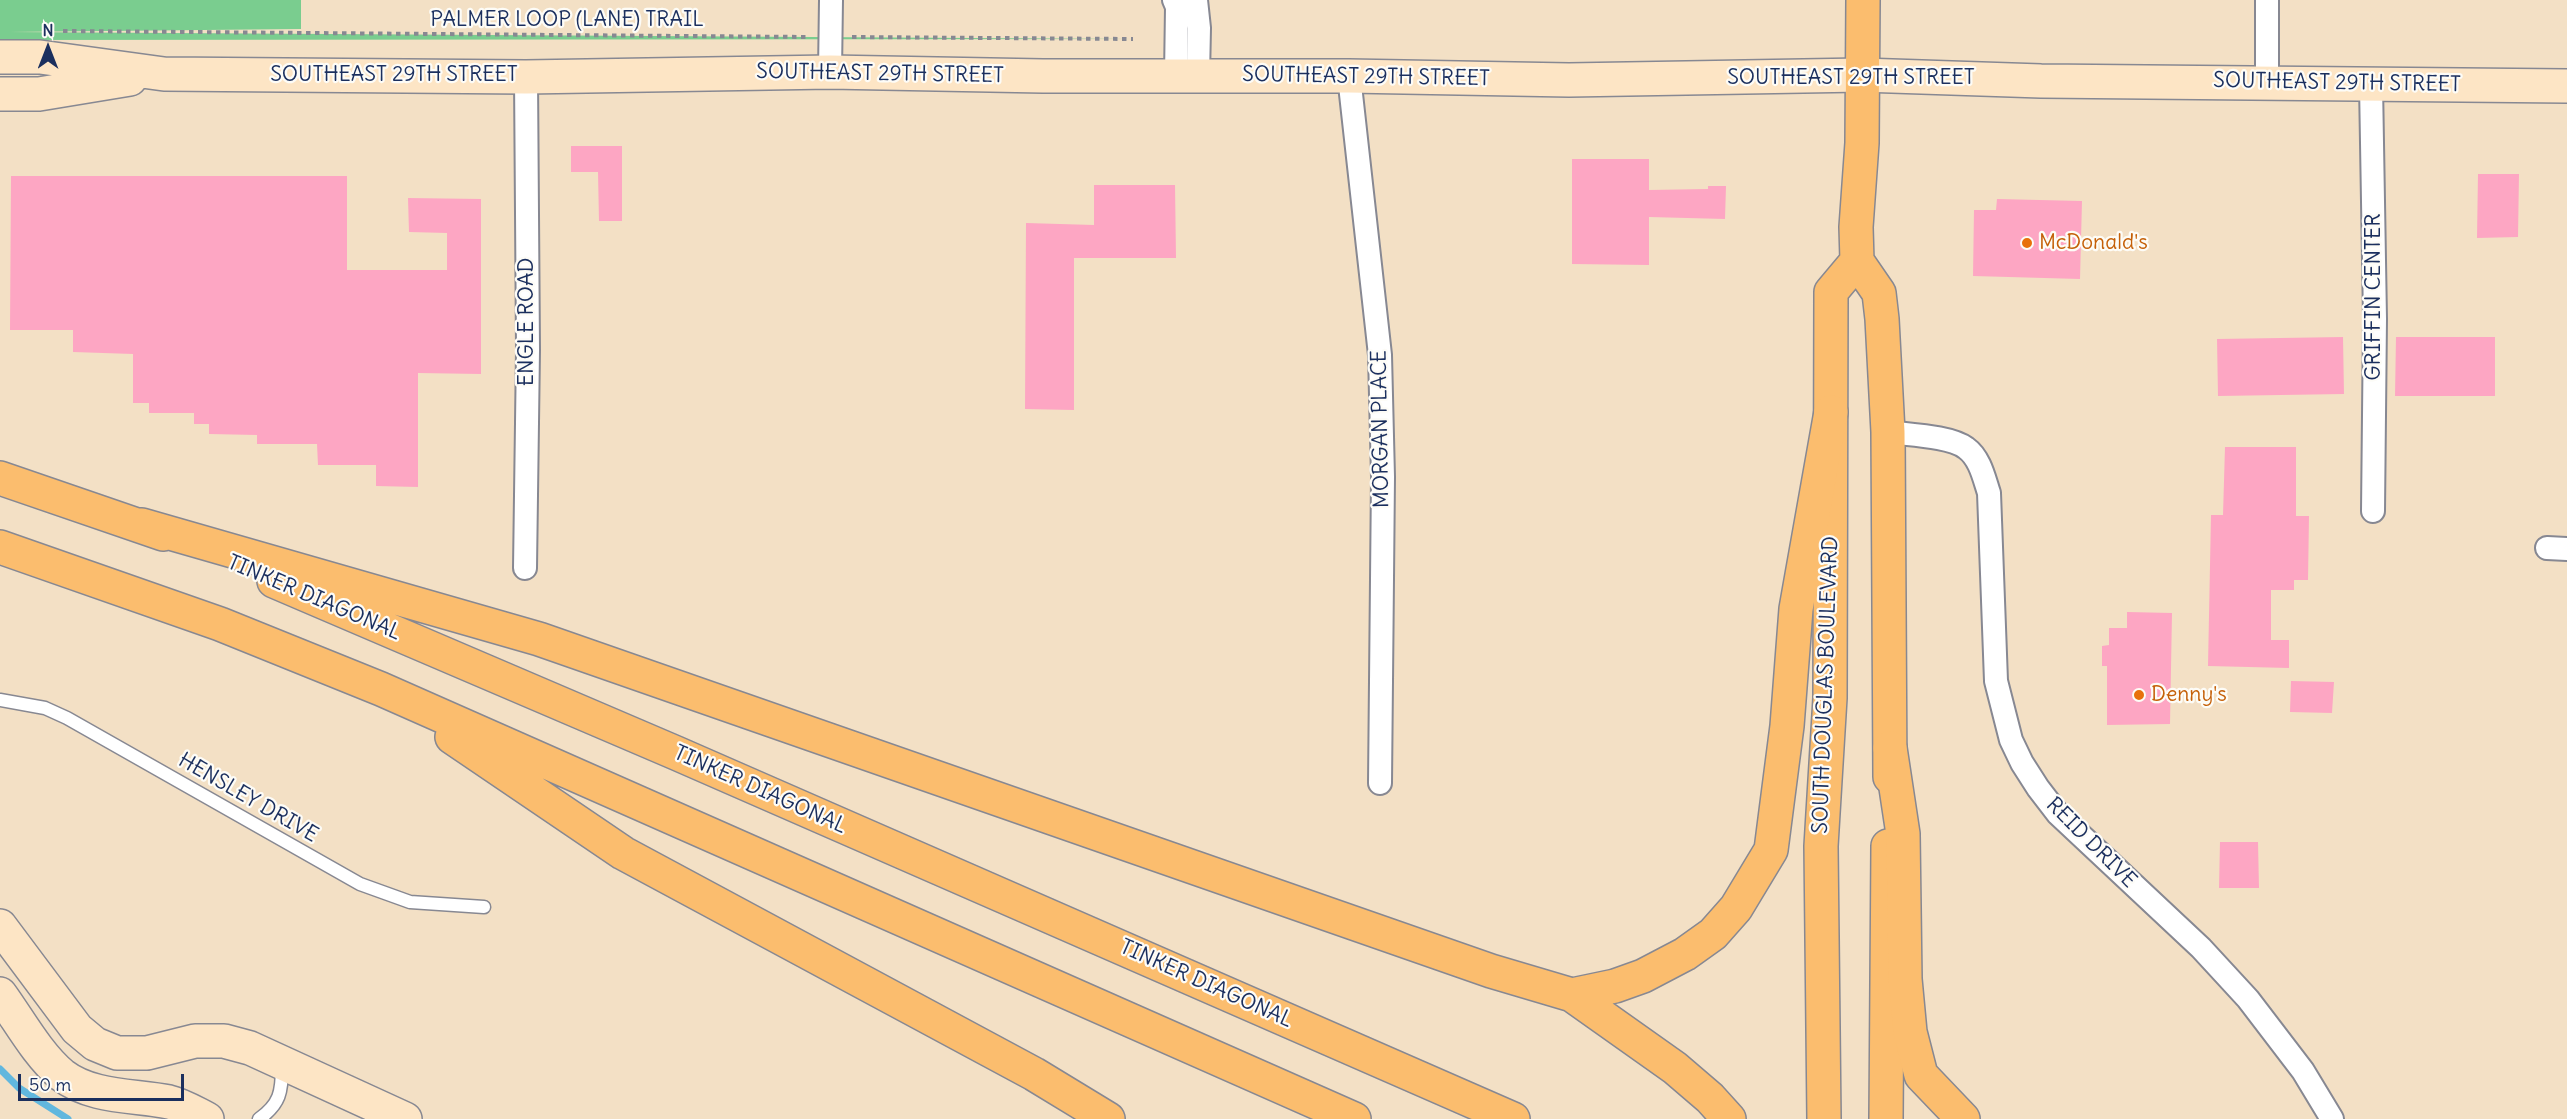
<!DOCTYPE html>
<style>
body{margin:0}
#map{position:relative;width:2567px;height:1119px;overflow:hidden;background:#f3e0c5;font-family:Delius,sans-serif}
canvas{display:block}
.north{position:absolute;left:18px;top:18px;width:60px;height:60px;-webkit-text-stroke:4px #fdfcf7;paint-order:stroke;rotate:0deg;font-size:16px;font-weight:700;line-height:24px;text-align:center;color:#1b2f5e}
.north::after{content:'';display:block;margin:auto;width:21px;height:27px;background:#1b2f5e;clip-path:polygon(50% 0,100% 100%,50% 72%,0 100%)}
.scale{position:absolute;left:18px;top:1074px;width:166px;height:27px;box-sizing:border-box;border:3px solid #1b2f5e;border-top:0;padding-left:8px;font-size:18px;line-height:21px;white-space:nowrap;color:#1b2f5e;-webkit-text-stroke:4px #fdfcf7;paint-order:stroke}
</style>
<div id="map">
<canvas width="2567" height="1119"></canvas>
<div class="north">N</div>
<div class="scale">50 m</div>
</div>
<script>
const c = document.querySelector('canvas').getContext('2d');
c.lineJoin = 'round';
function fill(path, color) {
  c.fillStyle = color;
  c.fill(path, 'evenodd');
}
function strokePath(path, color, width, dash) {
  c.strokeStyle = color;
  c.lineWidth = width;
  c.lineCap = dash ? 'butt' : 'round';
  c.setLineDash(dash || []);
  c.stroke(path);
}
function drawText(font, color, halo, rows, align = 'center') {
  c.font = font + ' Delius,sans-serif';
  c.lineWidth = 4.5;
  c.setLineDash([]);
  c.textBaseline = 'middle';
  c.strokeStyle = halo;
  c.fillStyle = color;
  for (const [text, x, y, turn = 0] of rows) {
    c.save();
    c.translate(x, y);
    c.rotate((+turn || 0) * Math.PI / 180);
    c.textAlign = isNaN(turn) ? turn : align;
    if (halo) c.strokeText(text, 0, 0);
    c.fillText(text, 0, 0);
    c.restore();
  }
}
const green = new Path2D(`
 M0,0H301V29L10,32L1133,39L0,40Z`);
const stream = new Path2D(`
 M0,1069L19,1088L68,1119`);
const building = new Path2D(`
 M571,146H622V221H599L598,172H571Z
 M1572,159H1649V190L1708,189V186H1726L1725,219L1649,217V265L1572,264Z
 M2478,174H2519L2518,237L2477,238Z
 M11,176H347V270H447V233L409,232L408,198L481,199V374L418,373V487L376,486V465H318L317,444H257V435L209,434V424H194V413H149V403H133V354L73,352V330H10Z
 M1094,185H1175L1176,258H1074V410L1025,409L1026,223L1094,225Z
 M1997,199L2082,201L2080,279L1973,276L1974,210H1996Z
 M2343,337L2344,394L2218,396L2217,339Z
 M2396,337H2495V396H2395Z
 M2225,447H2296V516H2309L2308,580H2294V590H2271V640H2289V668L2208,666L2211,515H2223Z
 M2127,612L2172,613L2170,724L2107,725V666H2102V646L2109,645V628H2127Z
 M2291,681L2334,682L2332,713L2290,712Z
 M2220,842H2258L2259,888H2219Z`);
const path = new Path2D(`
 M63,31L808,37
 M852,37L1133,39`);
const lane = new Path2D(`
 M0,700L45,708L67,718L360,884L410,902L484,907
 M259,1119C280,1104 282,1092 282,1066`);
const street = new Path2D(`
 M1174,0L1177,7L1176,76
 M1196,0L1199,28L1198,76
 M2267,0V81
 M830,72L831,0
 M1349,76L1380,355L1383,477L1380,783
 M2371,84L2375,319L2373,511
 M1888,432C1909,435 1950,436 1966,448C1980,458 1984,478 1989,493L1996,681L2011,740L2022,763L2038,788L2058,814L2201,948L2248,999L2303,1071L2332,1119
 M2547,548L2567,549
 M525,568L528,350L526,77`);
const secondary = new Path2D(`
 M0,57H40L164,74L526,77L830,72L1043,76H1349L1569,80L1862,75L2041,81L2567,86
 M0,94H39L130,79
 M0,926L77,1029L95,1044L117,1053H147L195,1041H224L250,1048L405,1119
 M0,994C19,1020 37,1054 62,1075C92,1098 134,1095 169,1102C182,1105 195,1113 207,1119`);
const primary = new Path2D(`
 M1863,0L1862,143L1856,227L1857,261L1879,293L1882,319L1888,432L1890,777
 M1824,1119L1821,846L1830,698L1831,292L1857,261
 M1886,1119L1888,846`);
const highway = new Path2D(`
 M0,478L163,534
 M142,525L539,639L1491,971L1572,995L1675,1068L1710,1098L1729,1119
 M0,547L220,624L381,689L1354,1119
 M274,581L676,753L1513,1119
 M452,737L623,853L1034,1074L1108,1119
 M1890,748L1903,834L1905,979L1910,1032L1921,1075L1963,1119
 M1572,995L1615,986L1643,976L1685,954L1713,934L1736,908L1771,850L1787,726L1796,609L1831,412`);
const markers = [
 [2027,243,6,"#e8710a"],
 [2139,695,6,"#e8710a"]
];
const streetNames = [
 ["PALMER LOOP (LANE) TRAIL",567,20],
 ["SOUTHEAST 29TH STREET",880,74,1],
 ["SOUTHEAST 29TH STREET",394,75],
 ["SOUTHEAST 29TH STREET",1366,77,1],
 ["SOUTHEAST 29TH STREET",1851,78],
 ["SOUTHEAST 29TH STREET",2337,83,1],
 ["GRIFFIN CENTER",2374,297,-90],
 ["ENGLE ROAD",527,322,-90],
 ["MORGAN PLACE",1381,429,-91],
 ["TINKER DIAGONAL",314,598,23],
 ["SOUTH DOUGLAS BOULEVARD",1826,685,-88],
 ["TINKER DIAGONAL",760,790,24],
 ["HENSLEY DRIVE",248,798,30],
 ["REID DRIVE",2091,843,45],
 ["TINKER DIAGONAL",1206,984,24]
];
const foodNames = [
 ["McDonald's",2039,243],
 ["Denny's",2151,695]
];
fill(green, '#7acd8f');
strokePath(stream, '#61b7de', 7);
fill(building, '#fda6c3');
strokePath(lane, '#878892', 15);
strokePath(street, '#878892', 26);
strokePath(secondary, '#878892', 36);
strokePath(primary, '#878892', 36);
strokePath(highway, '#878892', 36);
strokePath(path, '#878892', 4, [4.5, 4.5]);
strokePath(lane, '#fff', 12);
strokePath(street, '#fff', 22);
strokePath(secondary, '#fde5c5', 33);
strokePath(primary, '#fbbd6e', 33);
strokePath(highway, '#fbbd6e', 33);
for (const [x, y, r, color] of markers) {
  const dot = new Path2D();
  dot.arc(x, y, r, 0, 2 * Math.PI);
  c.fillStyle = color;
  c.fill(dot);
  strokePath(dot, '#fdfcf7', 2);
}
drawText('21px', '#1b2f5e', '#fdfcf7', streetNames);
drawText('21px', '#c56008', '#fdfcf7', foodNames, 'left');
</script>
